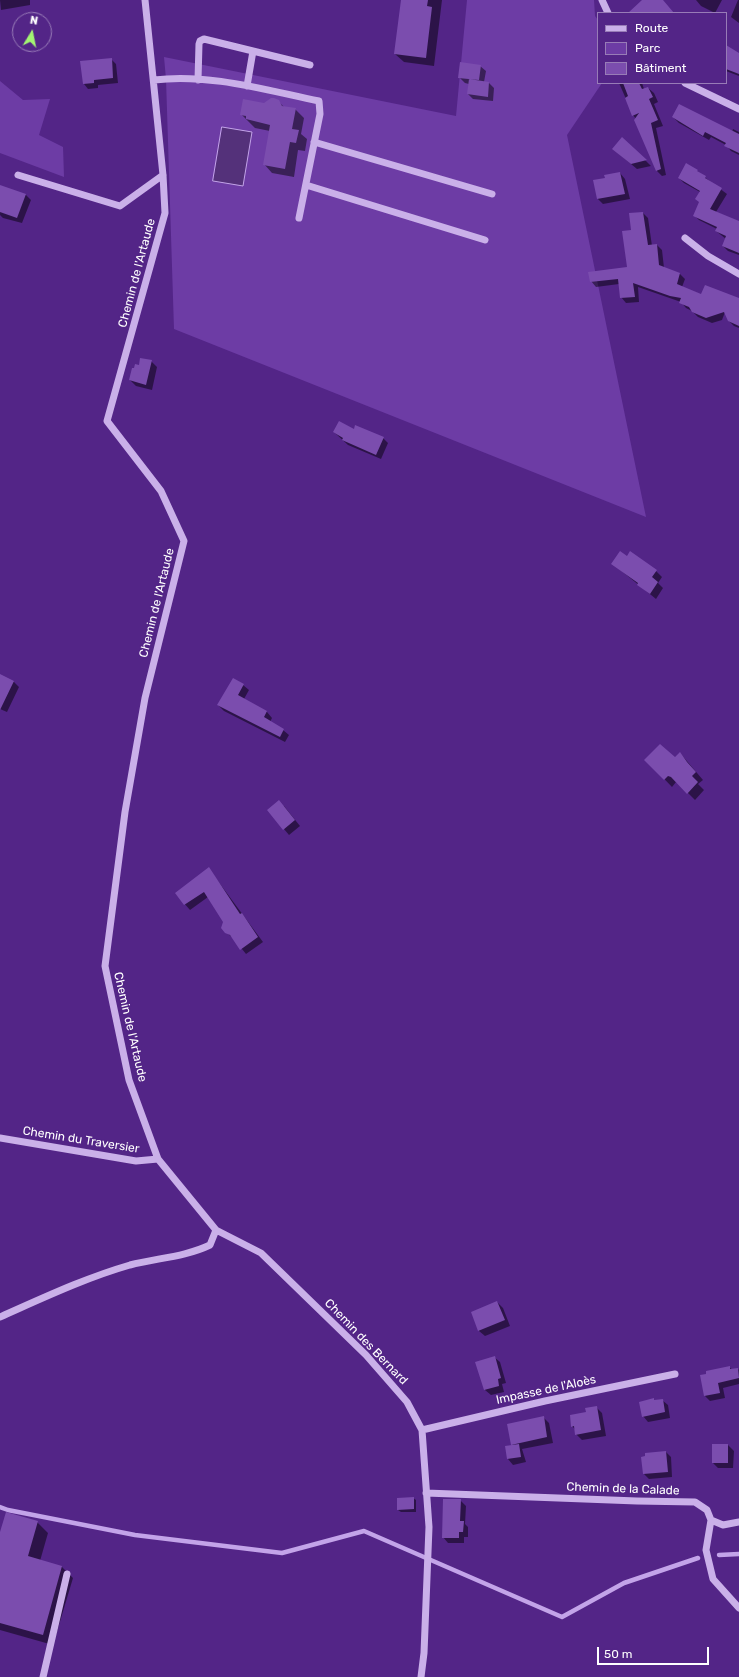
<!DOCTYPE html>
<meta charset="utf-8">
<style>
body{margin:0}
#map{position:relative;width:739px;height:1677px;overflow:hidden;background:#532587;font-family:Rubik,sans-serif}
canvas{display:block}
.legend{position:absolute;left:597px;top:12px;width:130px;height:72px;box-sizing:border-box;background:#532587;border:1px solid #987cb7;margin:0;padding:5px 7px;list-style:none;font-size:12px;color:#fff}
.legend li{display:flex;align-items:center;gap:8px;height:20px}
.legend b{width:20px;border:1px solid #987cb7}
.north{position:absolute;left:12px;top:12px;width:40px;height:40px;box-sizing:border-box;background:#532587;border:1px solid #987cb7;border-radius:50%;rotate:10deg;font-size:11px;font-weight:700;line-height:16px;text-align:center;color:#fff}
.north::after{content:'';display:block;margin:auto;width:14px;height:18px;background:#a3f373;clip-path:polygon(50% 0,100% 100%,50% 72%,0 100%)}
.scale{position:absolute;left:597px;top:1647px;width:112px;height:18px;box-sizing:border-box;border:2px solid #fff;border-top:0;padding-left:5px;font-size:12px;line-height:14px;white-space:nowrap;color:#fff;-webkit-text-stroke:3px #532587;paint-order:stroke}
</style>
<div id="map">
<canvas width="739" height="1677"></canvas>
<ul class="legend">
<li><b style="height:5px;background:#cab0e9"></b>Route</li>
<li><b style="height:11px;background:#6d3ca5"></b>Parc</li>
<li><b style="height:11px;background:#7b4dae"></b>Bâtiment</li>
</ul>
<div class="north">N</div>
<div class="scale">50 m</div>
</div>
<script>
const c = document.querySelector('canvas').getContext('2d');
c.lineJoin = 'round';
function fill(path, color) {
  c.fillStyle = color;
  c.fill(path, 'evenodd');
}
function strokePath(path, color, width, dash) {
  c.strokeStyle = color;
  c.lineWidth = width;
  c.lineCap = dash ? 'butt' : 'round';
  c.setLineDash(dash || []);
  c.stroke(path);
}
function drawText(font, color, halo, rows, align = 'center') {
  c.font = font + ' Rubik,sans-serif';
  c.lineWidth = 3;
  c.setLineDash([]);
  c.textBaseline = 'middle';
  c.strokeStyle = halo;
  c.fillStyle = color;
  for (const [text, x, y, turn = 0] of rows) {
    c.save();
    c.translate(x, y);
    c.rotate((+turn || 0) * Math.PI / 180);
    c.textAlign = isNaN(turn) ? turn : align;
    if (halo) c.strokeText(text, 0, 0);
    c.fillText(text, 0, 0);
    c.restore();
  }
}
const green = new Path2D(`
 M467,0H594L595,16L598,20V83H602L567,135L646,517L174,329L166,79L164,57L456,116Z
 M0,81L23,100L50,99L39,135L63,147L64,177L0,153Z`);
const water = new Path2D(`
 M222,127L252,132L243,186L213,181Z`);
const shadow = new Path2D(`
 M0,0H30V5L1,10Z
 M402,0H442L434,66L404,62L395,54Z
 M696,0H722L715,13L701,6Z
 M738,0H739V23L731,17Z
 M726,48L739,57V76L726,71Z
 M111,59L116,64L118,83L98,85V88L88,89L84,84Z
 M480,66L486,71L484,82L489,83L494,88L493,101L473,99L468,94L469,84L465,83L459,77Z
 M619,83H642L644,89L648,88L654,93L658,102L654,104L663,126L656,128L666,175L662,176L657,171L636,119L633,115Z
 M278,101L285,108L295,109L304,118L301,134L307,139L305,151L298,150L294,177L272,173L264,164L270,131L255,128L241,114L264,104Z
 M673,117L732,132L733,129L739,132V155L731,151L726,145L711,137L709,140L679,123Z
 M622,138L646,161L651,166L637,169L619,154Z
 M687,164L727,194L716,212L739,222V255L728,251L723,246L726,239L716,231L717,229L699,220L694,215L700,203V192L684,183L679,178Z
 M620,173L625,179L630,199L603,204L597,198L606,179Z
 M1,187L26,195L31,200L22,223L3,218L0,215Z
 M643,213L648,218L652,246L657,245L662,250L664,268L680,274L685,279L682,287L702,295L739,300V328L734,326L729,321L725,312L722,320L712,323L698,317L692,311L686,308L681,302L638,287L639,302L626,303L621,297L619,284L596,287L591,281L628,267L633,231Z
 M151,361L157,367L152,390L136,386L130,380L139,366Z
 M354,431L383,438L388,443L381,459L348,445L334,432Z
 M627,558L656,571L662,577L658,583L663,588L656,599L613,564Z
 M0,675L14,682L19,687L7,712L0,709Z
 M243,685L249,690L244,699L267,712L272,718L270,722L283,730L289,735L285,742L224,711L218,705Z
 M680,753L703,780L698,784L704,790L695,800L679,784L676,782L672,787L646,760L675,759Z
 M284,806L300,826L289,835L268,810Z
 M209,869L263,942L246,954L234,939L226,932L224,922L208,897L190,910L176,894Z
 M497,1302L503,1308L510,1326L485,1336L479,1331L472,1313Z
 M494,1357L500,1362L506,1383L502,1384L504,1392L491,1395L485,1390Z
 M729,1367L733,1370L738,1369L739,1370V1384L723,1388L725,1398L710,1401L705,1396Z
 M662,1400L668,1405L670,1418L648,1422L643,1416L655,1401Z
 M596,1407L602,1413L606,1436L582,1440L576,1434L575,1429L572,1426Z
 M543,1417L549,1423L553,1443L522,1449L526,1462L513,1465L508,1459L513,1445L512,1444Z
 M728,1445L734,1451L733,1468H718L713,1463Z
 M666,1452L671,1457L672,1477L649,1479L644,1474Z
 M413,1498L416,1500V1512H401L398,1510Z
 M460,1500L466,1506L465,1524L468,1527V1537H464V1543H448L443,1537Z
 M37,1522L48,1533L40,1561L62,1567L73,1578L53,1645L0,1630V1536Z`);
const stream = new Path2D(`
 M0,1507L8,1510L135,1535L282,1553L364,1531L562,1617L624,1583L698,1558
 M719,1555L739,1554`);
const building = new Path2D(`
 M401,0H428L427,6L432,7L426,58L394,54Z
 M642,0H663L674,13H628Z
 M726,45L739,53V74L726,69Z
 M112,58L113,78L94,80V83L83,84L80,61Z
 M460,62L481,65L479,80L458,78Z
 M469,79L489,82L488,97L467,94Z
 M623,83H639L642,89L648,87L653,97L649,99L658,120L651,123L661,169L656,171L634,120L639,113L632,116L625,98L628,96Z
 M271,98H274L279,100L282,106L296,108L292,129L299,130L296,143L290,142L285,169L263,165L270,125L246,119V116L240,115L243,99L264,103Z
 M679,104L739,134V153L724,146L726,143L705,132L703,136L672,117Z
 M622,137L647,160L631,164L612,149Z
 M686,163L698,170L697,171L706,176L705,178L722,188L710,209L739,221V253L722,246L726,236L715,231L717,227L693,216L699,202L695,199L700,191L678,178Z
 M620,172L625,194L597,199L593,180L605,178L604,175Z
 M0,185L26,194L17,218L0,212Z
 M643,212L648,245L657,244L659,265L680,273L677,284L701,294L705,285L739,298V326L728,321L724,312L706,318L692,312L689,307L679,303L681,298L670,296L633,283L635,297L620,298L618,279L590,282L588,272L627,267L622,231L631,230L629,213Z
 M140,358L152,360L146,385L129,380L132,368H134L135,364L139,365Z
 M339,421L354,429L355,425L384,437L376,455L342,440L343,438L333,432Z
 M620,551L627,556L630,551L657,570L652,577L658,582L650,594L637,585L638,583L611,564Z
 M0,674L14,681L0,710Z
 M233,678L244,684L238,695L267,711L264,717L284,729L280,737L217,705Z
 M660,744L675,757L680,752L687,762L696,772L692,776L698,782L687,794L671,777L668,776L664,780L644,760Z
 M279,800L295,820L283,830L267,810Z
 M209,867L240,914L242,913L258,937L240,950L230,935L225,933L221,928L223,922L204,892L184,905L175,893Z
 M497,1301L505,1320L478,1331L471,1312Z
 M495,1356L501,1378L498,1379L499,1386L484,1390L475,1362Z
 M730,1366V1369L738,1368L739,1378L718,1383L720,1393L704,1396L700,1375L706,1374V1371Z
 M654,1398V1400L663,1399L665,1412L642,1417L639,1402Z
 M597,1406L601,1430L575,1435L574,1426L571,1427L570,1415L586,1412L585,1408Z
 M544,1416L547,1437L511,1445L507,1424Z
 M519,1444L521,1457L507,1459L505,1446Z
 M712,1444H728V1463H712Z
 M666,1451L668,1472L643,1474L641,1457L645,1456V1453Z
 M414,1497V1509L397,1510V1498Z
 M443,1499H461L460,1521H464L463,1532H459V1538H442Z
 M6,1512L38,1521L28,1556L62,1566L43,1635L0,1623V1532Z`);
const minor = new Path2D(`
 M145,0L163,175L165,213L107,421L161,491L184,541L145,698L125,812L105,966L129,1080L158,1159L216,1230L261,1253L366,1355L407,1402L422,1430L429,1527L424,1653L421,1677
 M602,0L608,13
 M154,80C208,73 265,90 319,101L320,114L299,218
 M198,80L199,44L200,41L204,39L310,65
 M685,83L739,109
 M247,86L253,51
 M314,142L492,194
 M18,175L120,206L163,175
 M306,185L485,240
 M685,238L708,256L739,274
 M0,1138L136,1161L158,1159
 M0,1317C43,1298 85,1278 130,1265C157,1258 185,1257 210,1245L216,1230
 M422,1430L545,1401L675,1374
 M426,1493L637,1501L695,1502L707,1510L711,1520L706,1550L713,1579L739,1608
 M711,1520L723,1525L739,1522
 M43,1677L67,1574`);
const streetNames = [
 ["Chemin de l'Artaude",137,273,-75],
 ["Chemin de l'Artaude",157,603,-76],
 ["Chemin de l'Artaude",130,1027,77],
 ["Chemin du Traversier",81,1140,9],
 ["Chemin des Bernard",366,1342,46],
 ["Impasse de l'Aloès",546,1390,-12],
 ["Chemin de la Calade",623,1489,2]
];
fill(green, '#6d3ca5');
fill(water, '#54317a');
strokePath(water, '#c3a4e9', 1);
fill(shadow, '#0007');
strokePath(stream, '#c3a4e9', 4.5);
fill(building, '#7b4dae');
strokePath(minor, '#cab0e9', 7);
drawText('12px', '#fff', '#532587', streetNames);
</script>
